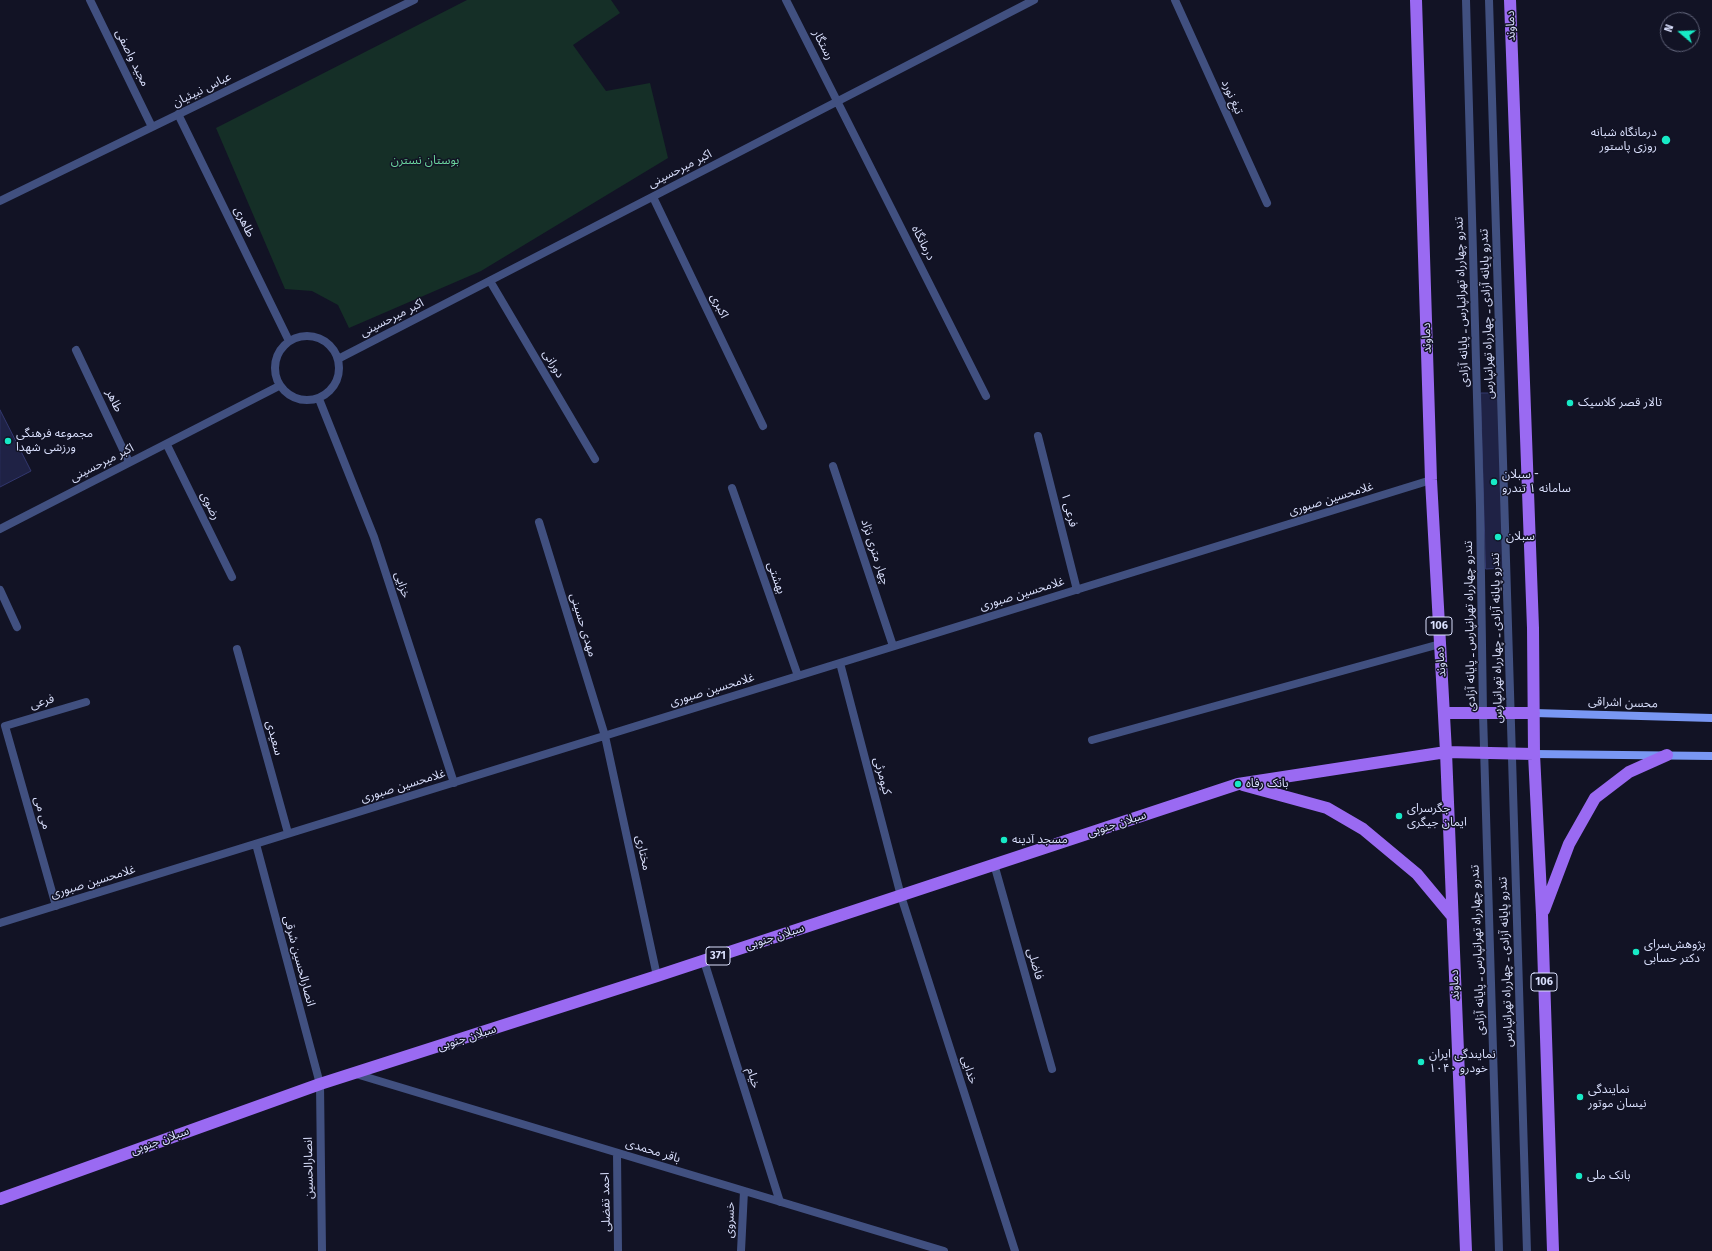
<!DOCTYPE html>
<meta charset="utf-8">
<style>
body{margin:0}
#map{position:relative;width:1712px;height:1251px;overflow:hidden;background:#121325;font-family:"Fira Sans",sans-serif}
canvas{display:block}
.north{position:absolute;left:1660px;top:12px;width:40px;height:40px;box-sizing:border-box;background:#121325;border:1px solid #62657b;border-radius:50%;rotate:289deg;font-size:11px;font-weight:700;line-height:16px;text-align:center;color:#d9dffc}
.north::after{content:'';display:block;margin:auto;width:14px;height:18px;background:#17eac6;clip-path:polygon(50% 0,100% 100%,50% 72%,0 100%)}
</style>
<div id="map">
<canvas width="1712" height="1251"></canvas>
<div class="north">N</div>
</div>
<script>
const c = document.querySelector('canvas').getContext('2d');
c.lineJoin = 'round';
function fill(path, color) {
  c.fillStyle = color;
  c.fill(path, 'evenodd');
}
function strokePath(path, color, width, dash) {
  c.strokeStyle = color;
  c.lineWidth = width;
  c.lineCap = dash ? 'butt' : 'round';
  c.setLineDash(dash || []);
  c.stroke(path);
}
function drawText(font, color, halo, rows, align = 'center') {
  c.font = font + ' "Fira Sans","Noto Sans Arabic",sans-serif';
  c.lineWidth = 3;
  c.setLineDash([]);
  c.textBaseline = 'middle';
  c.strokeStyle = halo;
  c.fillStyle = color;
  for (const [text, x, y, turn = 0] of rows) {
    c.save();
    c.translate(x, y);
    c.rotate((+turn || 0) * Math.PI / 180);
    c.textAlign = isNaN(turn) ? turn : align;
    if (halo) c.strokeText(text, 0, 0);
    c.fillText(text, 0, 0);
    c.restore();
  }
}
const green = new Path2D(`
 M467,0H611L620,13L573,45L606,91L650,83L668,158L481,271L349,328L338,305L312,291L285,289L216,128Z`);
const building = new Path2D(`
 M1481,393H1499L1503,568L1486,569Z
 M0,410L31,471L0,487Z`);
const service = new Path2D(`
 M1466,0L1480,506L1483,714L1499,1251
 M1489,0L1527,1251`);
const minor = new Path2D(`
 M90,0L152,127
 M786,0L986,396
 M1175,0L1267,203
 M178,114L289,341
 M653,197L763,426
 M0,201L414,0
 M490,281L595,459
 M275 368a32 32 0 1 1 64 0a32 32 0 1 1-64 0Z
 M76,350L129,462
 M338,359L1034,0
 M319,399L374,537L454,783
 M1038,436L1077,590
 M167,445L232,577
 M833,466L893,646
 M732,488L798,676
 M539,522L605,736L657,976
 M0,529C93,481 187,434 279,386
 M0,590L17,627
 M237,649L288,833
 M840,663L901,896L1015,1251
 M1092,740L1440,644
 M256,844L320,1084L322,1251
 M994,864L1052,1069
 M56,906L5,726L86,702
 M0,923L1431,480
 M704,961L780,1202
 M356,1074L944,1251
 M617,1153L618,1251
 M741,1251L744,1191`);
const secondary = new Path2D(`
 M1534,713L1712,718
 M1534,754L1712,756`);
const primary = new Path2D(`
 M1416,0L1431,480L1446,752L1466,1251
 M1510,0L1533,628L1534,754L1542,915L1553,1251
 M1444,713H1534
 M1243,785L1327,808L1363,829L1417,874L1452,916
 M1544,910L1569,844L1595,798L1629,772L1667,755
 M0,1199L320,1084L657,976L1238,784L1446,752L1534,754`);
const markers = [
 [1666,140,5,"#17eac6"],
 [1570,403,4,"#17eac6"],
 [8,441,4,"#17eac6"],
 [1494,482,4,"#17eac6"],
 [1498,537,4,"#17eac6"],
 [1238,784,4,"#17eac6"],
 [1399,816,4,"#17eac6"],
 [1004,840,4,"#17eac6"],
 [1636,952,4,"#17eac6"],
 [1421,1062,4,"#17eac6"],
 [1580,1097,4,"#17eac6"],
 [1579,1176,4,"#17eac6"]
];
const shields = [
 [1439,626,26],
 [718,956,24],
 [1544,982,26]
];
const shieldNames = [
 ["106",1439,626],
 ["371",718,956],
 ["106",1544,982]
];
const streetNames = [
 ["دماوند",1511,26,-92],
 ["رستگار",823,45,63],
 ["مجید واصفی",132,58,64],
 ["عباس نبیئیان",202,90,-26],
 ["تیغ نورد",1232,97,66],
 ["اکبر میرحسینی",680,169,-27],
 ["طاهری",244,222,64],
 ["درمانگاه",923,243,63],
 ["تندرو چهارراه تهرانپارس ـ پایانه آزادی",1462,302,-92],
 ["اکبری",719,306,64],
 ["تندرو پایانه آزادی ـ چهارراه تهرانپارس",1487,314,-92],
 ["اکبر میرحسینی",392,318,-27],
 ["دماوند",1427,338,-92],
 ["دورانی",553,364,59],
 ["طاهر",114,401,65],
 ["اکبر میرحسینی",102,463,-27],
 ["غلامحسین صبوری",1331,499,-17],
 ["رضوی",210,506,64],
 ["فرعی ۱",1069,510,76],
 ["چهار متری نژاد",875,552,72],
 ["بهشتی",776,578,71],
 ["خزایی",402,585,72],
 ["غلامحسین صبوری",1022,594,-17],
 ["مهدی حسینی",583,625,73],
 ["تندرو چهارراه تهرانپارس ـ پایانه آزادی",1470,626,-91],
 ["تندرو پایانه آزادی ـ چهارراه تهرانپارس",1497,638,-91],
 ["دماوند",1441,662,-94],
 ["غلامحسین صبوری",712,690,-17],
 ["فرعی",42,702,-17],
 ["محسن اشراقی",1623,703,2],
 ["سعیدی",274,738,75],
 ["کیومرثی",882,776,75],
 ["غلامحسین صبوری",403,786,-17],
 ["می می",42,813,74],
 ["سبلان جنوبی",1117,824,-18],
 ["مختاری",643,853,78],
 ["غلامحسین صبوری",93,882,-17],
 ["سبلان جنوبی",775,937,-18],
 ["تندرو چهارراه تهرانپارس ـ پایانه آزادی",1478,950,-92],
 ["انصارالحسین شرقی",299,961,75],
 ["تندرو پایانه آزادی ـ چهارراه تهرانپارس",1506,962,-92],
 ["فاضلی",1035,964,74],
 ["دماوند",1455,985,-92],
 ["سبلان جنوبی",467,1038,-18],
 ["خدایی",969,1070,72],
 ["خیام",753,1078,73],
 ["سبلان جنوبی",160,1141,-20],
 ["باقر محمدی",653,1151,17],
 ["انصارالحسین",309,1168,-91],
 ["احمد تفضلی",606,1202,-91],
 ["خسروی",730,1220,-88]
];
const poiNames = [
 ["درمانگاه شبانه",1657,133,"right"],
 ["روزی پاستور",1657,147,"right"],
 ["تالار قصر کلاسیک",1578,403],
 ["مجموعه فرهنگی",16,434],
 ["ورزشی شهدا",16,448],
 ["سبلان -",1502,475],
 ["سامانه ۱ تندرو",1502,489],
 ["سبلان",1506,537],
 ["بانک رفاه",1246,784],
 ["جگرسرای",1407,809],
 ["ایمان جیگری",1407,823],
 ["مسجد آدینه",1012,840],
 ["پژوهش‌سرای",1644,945],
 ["دکتر حسابی",1644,959],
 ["نمایندگی ایران",1429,1055],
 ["خودرو ۱۰۴۰",1429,1069],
 ["نمایندگی",1588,1090],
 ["نیسان موتور",1588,1104],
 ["بانک ملی",1587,1176]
];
const parkNames = [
 ["بوستان نسترن",425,161]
];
fill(green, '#152f27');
fill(building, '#1f2245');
strokePath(building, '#33386f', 1);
strokePath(service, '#415080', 8);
strokePath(minor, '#415080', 8);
strokePath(secondary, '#7997f3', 8);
strokePath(primary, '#9a6af2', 12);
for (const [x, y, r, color] of markers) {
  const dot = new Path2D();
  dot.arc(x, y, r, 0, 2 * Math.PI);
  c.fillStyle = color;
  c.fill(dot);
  strokePath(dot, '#121325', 1.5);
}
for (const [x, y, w] of shields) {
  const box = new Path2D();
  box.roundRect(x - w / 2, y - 9, w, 18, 3);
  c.fillStyle = '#121325';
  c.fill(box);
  strokePath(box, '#d9dffc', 1);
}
drawText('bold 11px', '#d9dffc', null, shieldNames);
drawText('12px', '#d9dffc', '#121325', streetNames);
drawText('12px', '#d9dffc', '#121325', poiNames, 'left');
drawText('12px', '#6bd69e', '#121325', parkNames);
</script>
